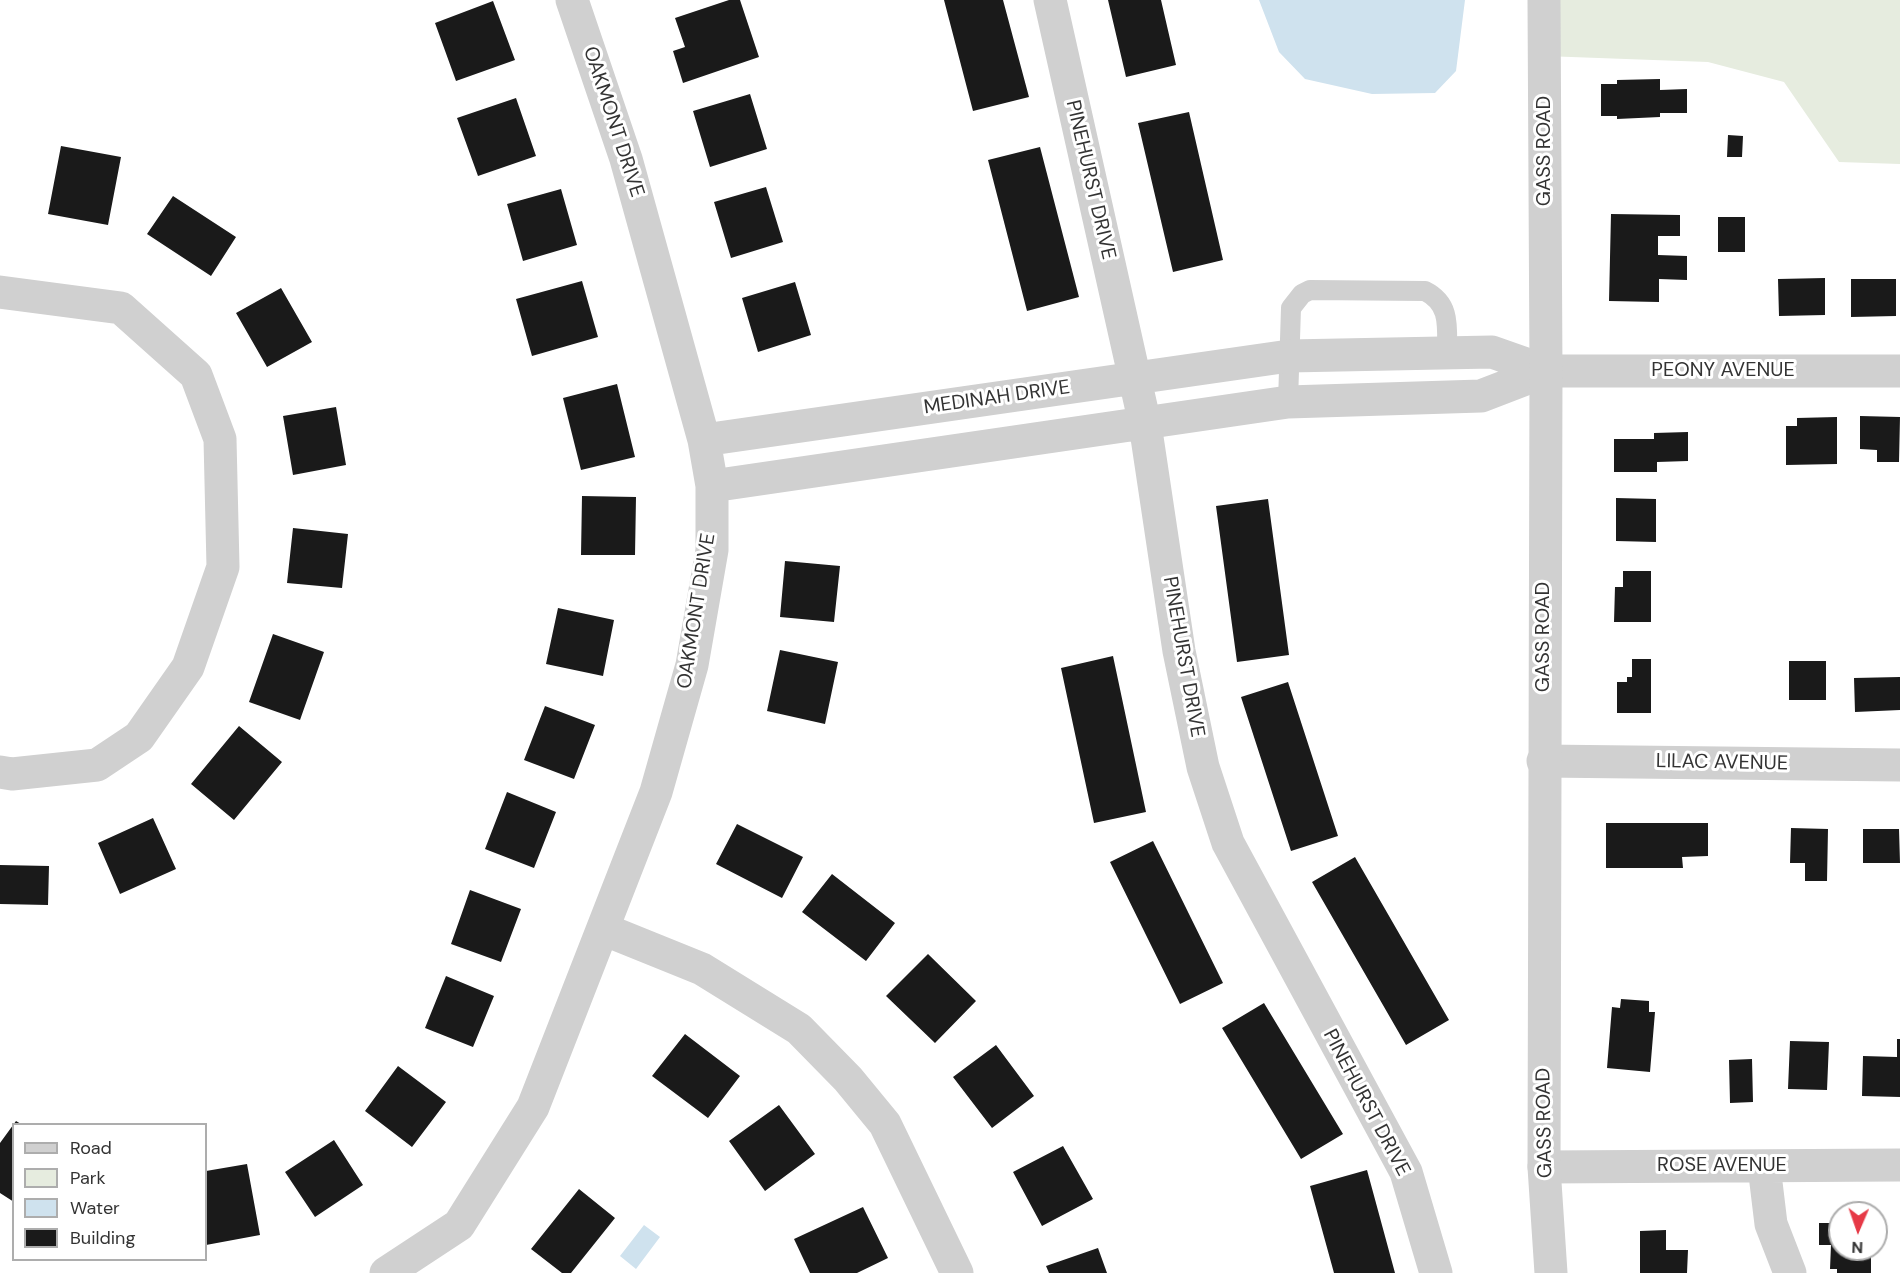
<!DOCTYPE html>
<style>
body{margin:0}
#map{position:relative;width:1900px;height:1273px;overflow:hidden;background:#fff;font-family:"DM Sans",sans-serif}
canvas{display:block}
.legend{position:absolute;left:12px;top:1123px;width:195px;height:138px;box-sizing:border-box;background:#fff;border:2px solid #adadad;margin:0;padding:8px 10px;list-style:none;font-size:18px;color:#333}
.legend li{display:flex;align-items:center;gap:12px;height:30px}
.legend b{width:30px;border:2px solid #adadad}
.north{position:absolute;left:1828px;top:1201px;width:60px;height:60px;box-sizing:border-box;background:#fff;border:2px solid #adadad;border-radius:50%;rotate:182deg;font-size:16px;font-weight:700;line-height:24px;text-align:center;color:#333}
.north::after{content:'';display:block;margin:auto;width:21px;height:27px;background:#e63946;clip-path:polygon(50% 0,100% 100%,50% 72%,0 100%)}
</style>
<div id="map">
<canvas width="1900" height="1273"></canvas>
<ul class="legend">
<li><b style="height:8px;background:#d0d0d0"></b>Road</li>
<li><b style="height:16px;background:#e6ecdf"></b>Park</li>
<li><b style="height:16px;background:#cfe2ee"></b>Water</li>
<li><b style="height:16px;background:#1a1a1a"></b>Building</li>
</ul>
<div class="north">N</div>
</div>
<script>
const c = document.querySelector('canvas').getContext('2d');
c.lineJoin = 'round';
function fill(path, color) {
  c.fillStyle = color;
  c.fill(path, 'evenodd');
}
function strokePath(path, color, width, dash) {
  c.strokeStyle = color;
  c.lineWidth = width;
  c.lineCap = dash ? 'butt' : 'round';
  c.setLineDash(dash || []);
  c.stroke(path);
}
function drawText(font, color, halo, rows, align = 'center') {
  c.font = font + ' "DM Sans",sans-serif';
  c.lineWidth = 6;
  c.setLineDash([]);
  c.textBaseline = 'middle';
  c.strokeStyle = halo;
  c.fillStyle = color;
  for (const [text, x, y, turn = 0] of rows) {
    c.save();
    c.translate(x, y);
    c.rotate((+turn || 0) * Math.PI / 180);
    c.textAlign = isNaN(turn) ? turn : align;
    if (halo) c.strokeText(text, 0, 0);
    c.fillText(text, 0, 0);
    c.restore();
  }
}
const green = new Path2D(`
 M1544,0H1900V164L1839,162L1784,82L1708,62L1544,56Z`);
const water = new Path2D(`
 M1259,0H1465L1456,71L1435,93L1372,94L1305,79L1279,52Z
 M644,1225L660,1237L636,1269L620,1256Z`);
const building = new Path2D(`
 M729,0H740L759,57L683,83L673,51L685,47L675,18Z
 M944,0H1003L1029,97L973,111Z
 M1108,0H1161L1176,65L1126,77Z
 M493,1L515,60L456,81L435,23Z
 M1660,79V90L1687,89V113H1660V117L1617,119V116H1601V84H1617V80Z
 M750,94L767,149L710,167L693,111Z
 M516,98L536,156L478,176L457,118Z
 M1189,112L1223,260L1173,272L1138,123Z
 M1728,135L1743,136L1742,157H1727Z
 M61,146L121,157L108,225L48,214Z
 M1040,147L1079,297L1027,311L988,160Z
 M766,187L783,242L731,258L714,202Z
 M561,189L577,245L523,261L507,204Z
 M173,196L236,237L211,276L147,234Z
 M1611,214L1680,215V236H1658V255L1687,256V280L1659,279V302L1609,301Z
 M1718,217H1745V252H1718Z
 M1825,278V315L1779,316L1778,279Z
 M1851,279H1896V316L1851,317Z
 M582,281L598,337L532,356L516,299Z
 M795,282L811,335L758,352L742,298Z
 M281,288L312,342L267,367L236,313Z
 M617,384L635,457L581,470L563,398Z
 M336,407L346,465L293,475L283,416Z
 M1860,416L1900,417L1899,462H1877V450L1860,449Z
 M1837,417V464L1786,465V426H1797V418Z
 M1688,432V461L1657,462V472H1614V439H1654V433Z
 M582,496L636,497L635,555H581Z
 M1616,498L1656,499V542L1616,541Z
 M1268,499L1289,655L1237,662L1216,506Z
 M293,528L348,534L342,588L287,583Z
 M785,561L840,566L834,622L780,617Z
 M1623,571H1651V622H1614L1615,587H1623Z
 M558,608L614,620L603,676L546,664Z
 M273,634L324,652L300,720L249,702Z
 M780,650L838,662L825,724L767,711Z
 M1113,656L1146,812L1094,823L1061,668Z
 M1632,659H1651V713H1617V682H1627V677H1632Z
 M1789,661H1826V700H1789Z
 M1900,677V710L1855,712L1854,678Z
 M1288,682L1338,836L1291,851L1241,697Z
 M545,706L595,725L574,779L524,760Z
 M239,726L282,762L234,820L191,784Z
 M507,792L556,812L534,868L485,849Z
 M153,818L176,869L120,894L98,843Z
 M1606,823H1708V856L1682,857L1683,868H1606Z
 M737,824L803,857L782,898L716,864Z
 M1791,828L1828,829L1827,881H1805V863H1790Z
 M1863,829H1899L1900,863H1863Z
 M1153,841L1223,983L1180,1004L1110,862Z
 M1355,857L1449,1020L1406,1045L1312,882Z
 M0,865L49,866L48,905L0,904Z
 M832,874L895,923L866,961L802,912Z
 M470,890L521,909L501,962L451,944Z
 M928,954L976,1001L935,1043L886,996Z
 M446,976L494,996L473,1047L425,1028Z
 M1621,999L1649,1001V1012H1655L1650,1072L1607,1068L1612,1007L1620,1008Z
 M1264,1003L1343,1134L1301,1159L1222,1028Z
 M685,1034L740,1076L708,1118L652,1076Z
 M1897,1039H1900V1097L1862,1096L1863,1056L1897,1057Z
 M1790,1041L1829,1042L1827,1090L1788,1089Z
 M996,1045L1034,1096L992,1128L953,1077Z
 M1752,1059L1753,1102L1730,1103L1729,1060Z
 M398,1066L446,1102L412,1147L365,1111Z
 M779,1105L815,1154L765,1191L729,1141Z
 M16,1121L21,1124H14V1202L0,1193V1143Z
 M334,1140L363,1185L315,1217L285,1172Z
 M1063,1146L1093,1199L1042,1226L1013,1172Z
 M247,1164L260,1235L206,1245V1171Z
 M1367,1170L1395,1273H1334L1310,1186Z
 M579,1189L615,1218L571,1273H562L531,1249Z
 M863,1207L888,1258L857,1273H810L794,1239Z
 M1819,1223H1840V1249H1871V1273H1837V1269H1830L1831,1245H1819Z
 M1666,1230V1250H1688L1687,1273H1640V1231Z
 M1098,1248L1107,1273H1049L1046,1266Z`);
const service = new Path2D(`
 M1288,402L1291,308L1302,294L1310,290L1425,291C1451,304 1447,327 1447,352`);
const minor = new Path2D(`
 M1050,0L1145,424L1179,651L1203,767L1228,843L1406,1172L1436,1273
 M0,292L121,308L196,375L220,439L223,567L188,667L139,737L97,765L12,774L0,772
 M704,440L1289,356L1492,352L1546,371H1900
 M712,486L1288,402L1481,396L1546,371
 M1543,761L1900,765
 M603,929L702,969L799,1029L848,1079L885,1124L957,1273
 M1764,1166L1771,1224L1790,1273
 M1544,1167L1900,1165
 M386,1273L459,1225L533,1107L656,792L692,665L712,550V486L704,440L626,159L572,0`);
const tertiary = new Path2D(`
 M1544,0L1546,371L1544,1167L1551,1273`);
const streetNames = [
 ["OAKMONT DRIVE",613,122,72],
 ["GASS ROAD",1545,151,-90],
 ["PINEHURST DRIVE",1090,180,77],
 ["PEONY AVENUE",1723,371],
 ["MEDINAH DRIVE",997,398,-8],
 ["OAKMONT DRIVE",697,611,-81],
 ["GASS ROAD",1544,637,-90],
 ["PINEHURST DRIVE",1183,657,80],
 ["LILAC AVENUE",1722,763,1],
 ["PINEHURST DRIVE",1366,1103,62],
 ["GASS ROAD",1545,1123,-91],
 ["ROSE AVENUE",1722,1166]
];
fill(green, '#e6ecdf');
fill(water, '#cfe2ee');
fill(building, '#1a1a1a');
strokePath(service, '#d0d0d0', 20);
strokePath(minor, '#d0d0d0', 33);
strokePath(tertiary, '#d0d0d0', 33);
drawText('20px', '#333', '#fff', streetNames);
</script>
